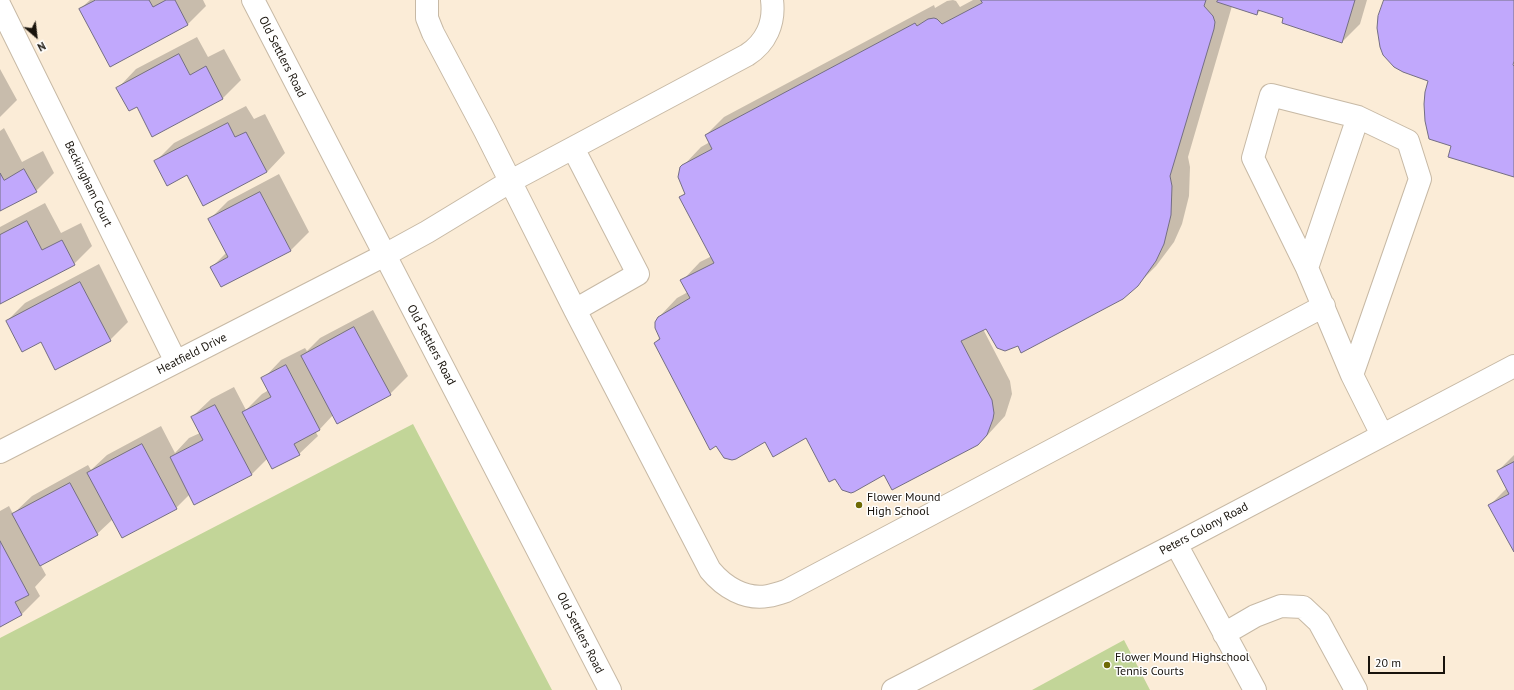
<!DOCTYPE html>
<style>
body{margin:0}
#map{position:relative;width:1514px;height:690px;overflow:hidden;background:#fbecd7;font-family:"PT Sans",sans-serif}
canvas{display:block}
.north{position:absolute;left:16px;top:16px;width:40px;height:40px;-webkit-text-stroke:3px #fff;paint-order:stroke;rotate:152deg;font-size:11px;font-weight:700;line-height:16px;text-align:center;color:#18130c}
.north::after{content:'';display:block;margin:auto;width:14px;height:18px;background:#18130c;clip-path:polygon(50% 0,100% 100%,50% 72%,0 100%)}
.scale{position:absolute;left:1368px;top:656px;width:77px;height:18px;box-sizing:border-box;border:2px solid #18130c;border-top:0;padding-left:5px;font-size:12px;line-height:14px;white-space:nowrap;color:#18130c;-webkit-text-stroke:3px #fff;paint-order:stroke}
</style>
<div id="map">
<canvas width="1514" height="690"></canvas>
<div class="north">N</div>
<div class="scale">20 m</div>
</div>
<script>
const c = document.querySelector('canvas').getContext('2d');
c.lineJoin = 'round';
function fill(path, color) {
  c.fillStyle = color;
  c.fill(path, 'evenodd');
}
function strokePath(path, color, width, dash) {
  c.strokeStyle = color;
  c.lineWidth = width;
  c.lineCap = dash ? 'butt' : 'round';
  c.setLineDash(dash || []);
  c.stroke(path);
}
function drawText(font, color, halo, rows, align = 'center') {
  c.font = font + ' "PT Sans",sans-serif';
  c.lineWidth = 3;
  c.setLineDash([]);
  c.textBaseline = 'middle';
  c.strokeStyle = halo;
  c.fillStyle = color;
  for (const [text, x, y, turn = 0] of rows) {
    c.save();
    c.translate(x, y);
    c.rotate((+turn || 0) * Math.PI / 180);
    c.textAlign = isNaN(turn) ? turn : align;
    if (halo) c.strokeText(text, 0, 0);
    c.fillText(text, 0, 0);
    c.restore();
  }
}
const green = new Path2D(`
 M413,424L552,690H0V638Z
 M1124,640L1150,690H1032Z`);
const shadow = new Path2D(`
 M90,0H203L206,6L188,24L111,66L80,9Z
 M953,0L956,1L960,7L973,0H1367L1360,24L1342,42L1284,17L1261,10L1257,14L1232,6L1188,157L1190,167L1189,196L1182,224L1174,242L1156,266L1137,285L1019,344L987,327L983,329L1010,381L1012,394L1005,416L983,440L962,453L885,474L807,437L766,441L655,343L660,337L659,317L677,298L688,292L682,281L700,262L712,256L680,197L686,192L683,166L701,147L710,142L706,135L724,117L934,5L935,8L947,1Z
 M197,37L208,57L224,49L241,80L223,98L153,135L137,106L118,88L136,69Z
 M0,69L17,100L0,117Z
 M246,106L254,119L265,114L285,153L267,172L188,174L156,161L174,143Z
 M4,128L22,162L43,151L54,173L36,191L0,210V131Z
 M279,174L309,232L291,250L222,286L212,267L227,252L209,220L228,201Z
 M45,203L61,233L81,223L92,246L74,264L0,303V227Z
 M99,264L128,322L110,340L41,341L7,321L25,303Z
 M373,310L408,376L390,394L333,415L320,429L315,431L318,436L299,454L268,458L251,475L190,494L176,508L113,519L97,534L40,564L46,575L35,587L40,596L21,615L0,626V511L9,506L13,514L32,496L88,465L91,470L107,455L161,426L175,453L189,438L200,433L192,417L211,399L234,387L246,410L262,394L269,390L263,379L281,360L305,348L307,351L320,338Z
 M1514,455V550L1490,505L1507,488L1498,471Z`);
const building = new Path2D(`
 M96,0H149L153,7L166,0H175L188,25L110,67L79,9Z
 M981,0H1206L1204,6L1213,16L1215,22L1214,29L1170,176L1172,186L1171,215L1164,244L1156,261L1138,286L1123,299L1021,353L1018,346L1005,351L997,348L986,329L961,341L992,400L994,413L993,419L987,435L978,445L892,490L884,475L854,492L851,493L842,490L835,479L829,482L806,438L773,457L765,442L736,459L732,460L724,458L716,446L710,450L654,343L660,339L655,328V322L658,317L690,298L680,280L714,263L679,197L685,194L678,177L680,167L682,165L712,149L705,135L915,23L917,26L928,19L934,18L937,19L942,24L982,3Z
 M1218,0H1355L1342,43L1282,23L1283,18L1258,10L1257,15L1217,2Z
 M1384,0H1514V61L1513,65L1514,66V177L1448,157L1451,146L1429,139L1425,121L1424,104L1425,92L1428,81L1403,72L1394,67L1383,55L1380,47L1377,28L1378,16Z
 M179,54L190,75L206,66L223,99L152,137L137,107L129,111L116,88Z
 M228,123L235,137L246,132L267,172L203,206L187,175L167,186L154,161Z
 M24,169L37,192L0,211V173L4,180Z
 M260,192L291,251L221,287L210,267L228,257L208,219Z
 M27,221L42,250L62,240L75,265L0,304V235Z
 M80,282L111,341L55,370L41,342L22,352L6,321Z
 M354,327L391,395L337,424L301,356Z
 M286,365L320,430L294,444L300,455L272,469L242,412L271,397L261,378Z
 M215,405L252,475L194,505L170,457L203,440L191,417Z
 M142,444L177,509L122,538L87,473Z
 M1514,462V552L1488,505L1509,494L1497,471Z
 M70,483L98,535L40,566L12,514Z
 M0,541L29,595L15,602L22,615L0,627Z`);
const minor = new Path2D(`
 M427,0V18L433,33L485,131L575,310L710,570C724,587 745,600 768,596C774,595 780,593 786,591L1324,306
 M0,6L176,362
 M573,148L638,274L575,310
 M1307,268L1358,117
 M1352,375L1420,179L1408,141L1358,117L1271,95L1253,158L1307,268L1352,375L1382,435
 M0,452L385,255L427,232L511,181L747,55C766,43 775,23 772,0
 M1176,544L1255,690
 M1224,634L1255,616L1281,606L1303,607L1319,622L1356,690
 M893,690L1176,544L1514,366`);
const major = new Path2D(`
 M253,0L610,690`);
const markers = [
 [859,505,4,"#6e6a05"],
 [1107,665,4,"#6e6a05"]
];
const streetNames = [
 ["Old Settlers Road",282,57,63],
 ["Beckingham Court",88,184,64],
 ["Old Settlers Road",431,345,62],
 ["Heatfield Drive",192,354,-27],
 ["Peters Colony Road",1204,529,-28],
 ["Old Settlers Road",580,633,63]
];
const poiNames = [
 ["Flower Mound",867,498],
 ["High School",867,512],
 ["Flower Mound Highschool",1115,658],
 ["Tennis Courts",1115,672]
];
fill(green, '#c2d598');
fill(shadow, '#0003');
fill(building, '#c1a8fc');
strokePath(building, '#746e83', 1);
strokePath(minor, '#c7b9a5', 24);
strokePath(major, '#c7b9a5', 24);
strokePath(minor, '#fff', 22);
strokePath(major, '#fff', 22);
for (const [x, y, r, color] of markers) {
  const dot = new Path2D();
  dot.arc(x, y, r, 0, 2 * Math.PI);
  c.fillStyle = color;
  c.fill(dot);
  strokePath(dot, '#fff', 1.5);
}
drawText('12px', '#18130c', '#fff', streetNames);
drawText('12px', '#18130c', '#fff', poiNames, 'left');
</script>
